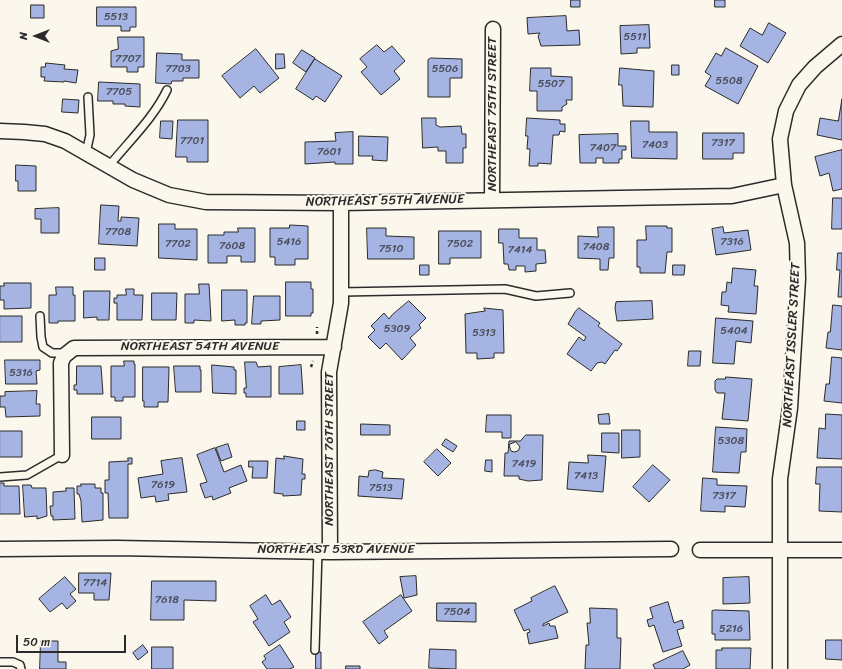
<!DOCTYPE html>
<style>
body{margin:0}
#map{position:relative;width:842px;height:669px;overflow:hidden;background:#fbf7ec;font-family:Sriracha,sans-serif}
canvas{display:block}
.north{position:absolute;left:16px;top:16px;width:40px;height:40px;-webkit-text-stroke:3px #fbf7ec;paint-order:stroke;rotate:270deg;font-size:11px;font-weight:700;line-height:16px;text-align:center;color:#2b2b2b}
.north::after{content:'';display:block;margin:auto;width:14px;height:18px;background:#2b2b2b;clip-path:polygon(50% 0,100% 100%,50% 72%,0 100%)}
.scale{position:absolute;left:16px;top:635px;width:110px;height:18px;box-sizing:border-box;border:2px solid #2b2b2b;border-top:0;padding-left:5px;font-size:12px;line-height:14px;white-space:nowrap;color:#2b2b2b;-webkit-text-stroke:3px #fbf7ec;paint-order:stroke}
</style>
<div id="map">
<canvas width="842" height="669"></canvas>
<div class="north">N</div>
<div class="scale">50 m</div>
</div>
<script>
const c = document.querySelector('canvas').getContext('2d');
c.lineJoin = 'round';
function fill(path, color) {
  c.fillStyle = color;
  c.fill(path, 'evenodd');
}
function strokePath(path, color, width, dash) {
  c.strokeStyle = color;
  c.lineWidth = width;
  c.lineCap = dash ? 'butt' : 'round';
  c.setLineDash(dash || []);
  c.stroke(path);
}
function drawText(font, color, halo, rows, align = 'center') {
  c.font = font + ' Sriracha,sans-serif';
  c.lineWidth = 4;
  c.setLineDash([]);
  c.textBaseline = 'middle';
  c.strokeStyle = halo;
  c.fillStyle = color;
  for (const [text, x, y, turn = 0] of rows) {
    c.save();
    c.translate(x, y);
    c.rotate((+turn || 0) * Math.PI / 180);
    c.textAlign = isNaN(turn) ? turn : align;
    if (halo) c.strokeText(text, 0, 0);
    c.fillText(text, 0, 0);
    c.restore();
  }
}
const building = new Path2D(`
 M571,0H580V7H571Z
 M715,0H725V7H715Z
 M31,5H44V18H31Z
 M97,7H136V27H130V31H121V26H97Z
 M566,16L567,31L579,30L580,45L541,46L538,36L540,33L528,34L527,18Z
 M769,23L786,33L768,63L740,46L750,28L762,35Z
 M649,25L650,48H637V53L621,54L620,26Z
 M118,37H144V67H138V72H127V67H111V51L118,49Z
 M377,45L384,52L392,46L405,61L394,71L400,79L381,95L361,72L367,67L360,59Z
 M726,48L758,66L738,104L705,86L711,76L705,72L716,53L721,56Z
 M256,49L279,78L260,93L254,86L240,98L222,76Z
 M302,50L315,58L306,72L293,63Z
 M157,53L182,54V60H199V78H183V81H172L171,84L156,83Z
 M276,54H284L285,68L276,69Z
 M431,58L462,59V78H450V97H428V60Z
 M315,59L342,76L325,102L316,96L313,100L296,89Z
 M46,63L65,65L64,69L78,70L76,83L64,81V82L44,81L45,77H41V67H45Z
 M672,65H679V75H672Z
 M531,68H551V76L572,77V100H566L567,104L562,107V111H537V91H530Z
 M620,68L654,71L653,107L623,106L622,85H619Z
 M99,82L140,84V107L125,106V104H113V101H98Z
 M63,99L79,100L78,113L62,112Z
 M842,99V140L817,135L820,118L838,121Z
 M422,118H436V125L440,127L461,126L462,134H466V148H463V163H446V151H438V147L423,148Z
 M527,118L560,120V124H565V132L560,131L559,135H553L551,164L538,163V166H529L530,149H527L528,136H526Z
 M178,120H208V162H187V157H176Z
 M161,121H173L172,139L160,138Z
 M631,121H649V132H677V159L632,158Z
 M353,132V164H335V162L305,164V142L336,141L335,133Z
 M703,133H744V153H733V159H703Z
 M618,134V146H626V150H622V159H619V163H603V158H596V163H580L579,135Z
 M359,136L388,137L387,161L372,160L373,156H359Z
 M842,150V189L833,191L829,173L820,176L815,157Z
 M16,165L36,166V191H18V181H16Z
 M833,198H842V229H832Z
 M101,205L119,206L118,221H121V217L139,218L137,246L99,244Z
 M59,208V233H41V219H35V209Z
 M159,224H175V229H197V260L159,258Z
 M290,225L308,226V259H295V265H275V257H270V228H289Z
 M646,226H667V228H672V252H667L665,273H640V267H637V240H646Z
 M598,227H614V258H609L608,270H600V259L578,258V236L598,237Z
 M723,227L724,233L748,230L751,250L716,255L712,229Z
 M238,228H255V262H241V256H227V263H208V235H224V232H238Z
 M367,228H386V236L414,237V259H368Z
 M499,229H519V238H537V250H545L546,263L536,264V271L525,272V266H516V270H509L508,264H504L503,243H499Z
 M439,231H481V258H450V264H439Z
 M838,253H842V297H838L840,270H837Z
 M95,258H105V270H95Z
 M420,265H429V275H420Z
 M673,265H685L684,275H673Z
 M733,268L756,270L754,286H758L756,314L728,312L729,306L721,305L722,292H726L727,282L731,283Z
 M286,282H311V289H313V313H311V316H286Z
 M4,283H31V308L4,309V300H0V286H4Z
 M199,284H209L211,321L194,320V323H185V294H199Z
 M56,287H73V295H75V321H58V323H49V295H56Z
 M126,289H134V295H143L142,320H117V303H114V298H117V295H126Z
 M222,290H247V323H245V325H235V320L222,321Z
 M84,291H110L109,320H97V317L84,318Z
 M152,293H177L176,320H152Z
 M254,296H280V320L261,321V324H252Z
 M409,301L426,318L419,325L421,328L410,338L416,345L402,360L386,343L380,349L368,337L375,330L371,326L384,313L389,319L392,315Z
 M652,301L653,319L617,321L615,308L616,302Z
 M833,305L842,306V350L826,348L828,332H830Z
 M484,308L503,310L504,353H494V358L477,359V353H466L465,314L485,311Z
 M579,308L600,323L598,326L622,344L617,351L615,350L605,364L602,362L597,363L591,371L567,354L579,337L584,341L586,337L568,324L575,312Z
 M0,316H22V342H0Z
 M716,318L753,321L751,343L736,341L734,364L713,363Z
 M689,351H701L700,366H688Z
 M832,357L842,358V403L824,401L826,384H829Z
 M5,360H40V370L36,371L37,384H6Z
 M124,361H134V364H135V397H123V401H115V397H111V366H124Z
 M245,362H256L258,367L271,366V397H246V393H244V388H246Z
 M212,365L234,367V370H236V394L213,393Z
 M301,365L303,394H279V367Z
 M77,366H101L103,394H77V390H74V385H76Z
 M174,366H200V370H201V392H176Z
 M143,367H169L168,402H158V407H144V401H143Z
 M726,377L752,379L748,421L722,419L725,393H717L715,390V381L717,379H725Z
 M37,391L36,404H40V416L6,417L5,407H0V396H5V392Z
 M609,414L610,424H599L598,415Z
 M826,414L842,415V459L817,458L819,428L825,429Z
 M487,415H511V438H502V432H486Z
 M92,417H121V439H92Z
 M297,421H305V430H297Z
 M361,424L390,425V435H361Z
 M716,427L747,429L746,452H741L739,473L713,472Z
 M622,430H640V457L622,458Z
 M0,431H22V457H0Z
 M602,433H619V453L602,452Z
 M526,435H543L542,480L528,481L519,479V476H504L505,453H508L509,441H520ZM516,442L520,447L518,451L514,452L511,451L509,445Z
 M446,439L457,446L453,452L442,445Z
 M228,444L232,457L221,461L216,448Z
 M215,448L224,472L241,465L247,481L229,488L231,493L213,500L212,496L205,498L200,484L207,482L197,455Z
 M437,449L451,463L438,476L424,462Z
 M588,455L606,456L603,492L567,489L569,462L588,463Z
 M284,456L303,459L302,474H305V479H302L301,495L283,496V494L274,493L276,458L284,459Z
 M128,458H132V464H128V518H109L108,493H105V480H109V462L128,461Z
 M182,458L187,492L168,494L169,500L156,502L155,496L141,498L138,478L163,474L161,461Z
 M486,460H492V472L485,471Z
 M249,461H268L267,478H252L253,467H249Z
 M653,465L670,480L649,502L633,487Z
 M817,467H842V512L819,511L820,484H816Z
 M376,470L383,472L382,478L404,479L402,499L358,496L359,476L368,477L369,471Z
 M703,478L717,479V485L747,486L745,507L725,506V512L701,511Z
 M0,483H4V486H19L20,514H0Z
 M81,484H95V488H101V493H103V520L82,522L81,501L79,494H77V486H81Z
 M23,485H31L32,488H46L47,516L37,519V516L25,517Z
 M66,488H74L75,519L53,520V516H51L50,506H53V492L66,491Z
 M79,573H111L109,600H94V593H79Z
 M416,576L417,595L404,598L400,577Z
 M65,577L76,589L70,594L76,601L67,609L62,603L50,612L39,599Z
 M749,577L750,603L723,604V578Z
 M152,581H216V601L184,600V620H151Z
 M555,586L568,612L543,624V626L549,623L550,626H555L558,638L529,644L527,633L530,632L529,629L524,631L514,610L532,601L531,598Z
 M266,595L272,605L280,600L291,617L284,622L290,632L269,646L253,622L258,619L250,606Z
 M401,595L412,611L384,631L388,637L379,644L363,622Z
 M668,602L674,623L682,620L684,628L677,630L682,646L663,652L654,625L649,627L647,620L653,618L650,608Z
 M437,603H476V622L437,621Z
 M590,608L617,609V638H621L620,669H585L586,645H589L587,623H590Z
 M715,610L749,611L750,640H715V634H712V611Z
 M826,640H842V660L826,659Z
 M41,641H58V662H66V669H40Z
 M143,645L148,652L138,660L133,653Z
 M280,645L294,667L290,669H267L262,662L266,659L264,656Z
 M152,647H173V669H152Z
 M722,648H751L750,669H716V650H722Z
 M430,649L456,650V669L429,668Z
 M683,651L690,665L683,669H655L653,665Z
 M316,652H321V669H316Z
 M346,666H360V669H346Z`);
const path = new Path2D(`
 M317,334V327
 M311,367L313,361`);
const service = new Path2D(`
 M86,153L90,135L88,97
 M109,166C129,141 153,119 167,90
 M341,292L505,289L536,296L570,293
 M40,316L41,337L43,347L52,353H66
 M0,477L27,475L62,455
 M315,650L318,551
 M0,662H13L20,665L21,669`);
const minor = new Path2D(`
 M0,131L24,132L45,134L65,141L133,180L169,195L206,202L341,203L732,196L784,185
 M492,199L493,29
 M62,455L61,363L64,356L74,348L334,347
 M0,549L117,548L330,552L671,549
 M700,550H842
 M330,552L329,372L341,303V203
 M780,669V479L790,408L798,279L797,243L784,185L780,139L786,111L799,85L815,67L842,44`);
const numberNames = [
 ["5513",116,17],
 ["5511",635,37],
 ["7707",128,59],
 ["7703",178,69],
 ["5506",445,69],
 ["5508",729,81],
 ["5507",551,84],
 ["7705",119,92],
 ["7701",192,141],
 ["7317",723,143],
 ["7403",655,145],
 ["7407",603,148],
 ["7601",329,152],
 ["7708",118,232],
 ["5416",289,242],
 ["7316",732,242],
 ["7702",178,244],
 ["7502",460,244],
 ["7608",232,246],
 ["7408",596,247],
 ["7510",391,249],
 ["7414",520,250],
 ["5309",397,329],
 ["5404",734,331],
 ["5313",484,333],
 ["5316",21,373],
 ["5308",731,441],
 ["7419",524,464],
 ["7413",586,476],
 ["7619",163,485],
 ["7513",381,488],
 ["7317",724,496],
 ["7714",95,583],
 ["7618",167,600],
 ["7504",457,612],
 ["5216",731,629]
];
const streetNames = [
 ["NORTHEAST 75TH STREET",493,114,-90],
 ["NORTHEAST 55TH AVENUE",385,201,-1],
 ["NORTHEAST ISSLER STREET",792,345,-87],
 ["NORTHEAST 54TH AVENUE",200,347],
 ["NORTHEAST 76TH STREET",330,449,-90],
 ["NORTHEAST 53RD AVENUE",336,550]
];
fill(building, '#a5b4e3');
strokePath(building, '#2b2b2b', 1);
strokePath(service, '#2b2b2b', 10);
strokePath(minor, '#2b2b2b', 17);
strokePath(path, '#2b2b2b', 2.5, [3, 3]);
strokePath(service, '#fbf7ec', 7);
strokePath(minor, '#fbf7ec', 14);
drawText('11px', '#4a4d59', null, numberNames);
drawText('13px', '#2b2b2b', '#fbf7ec', streetNames);
</script>
